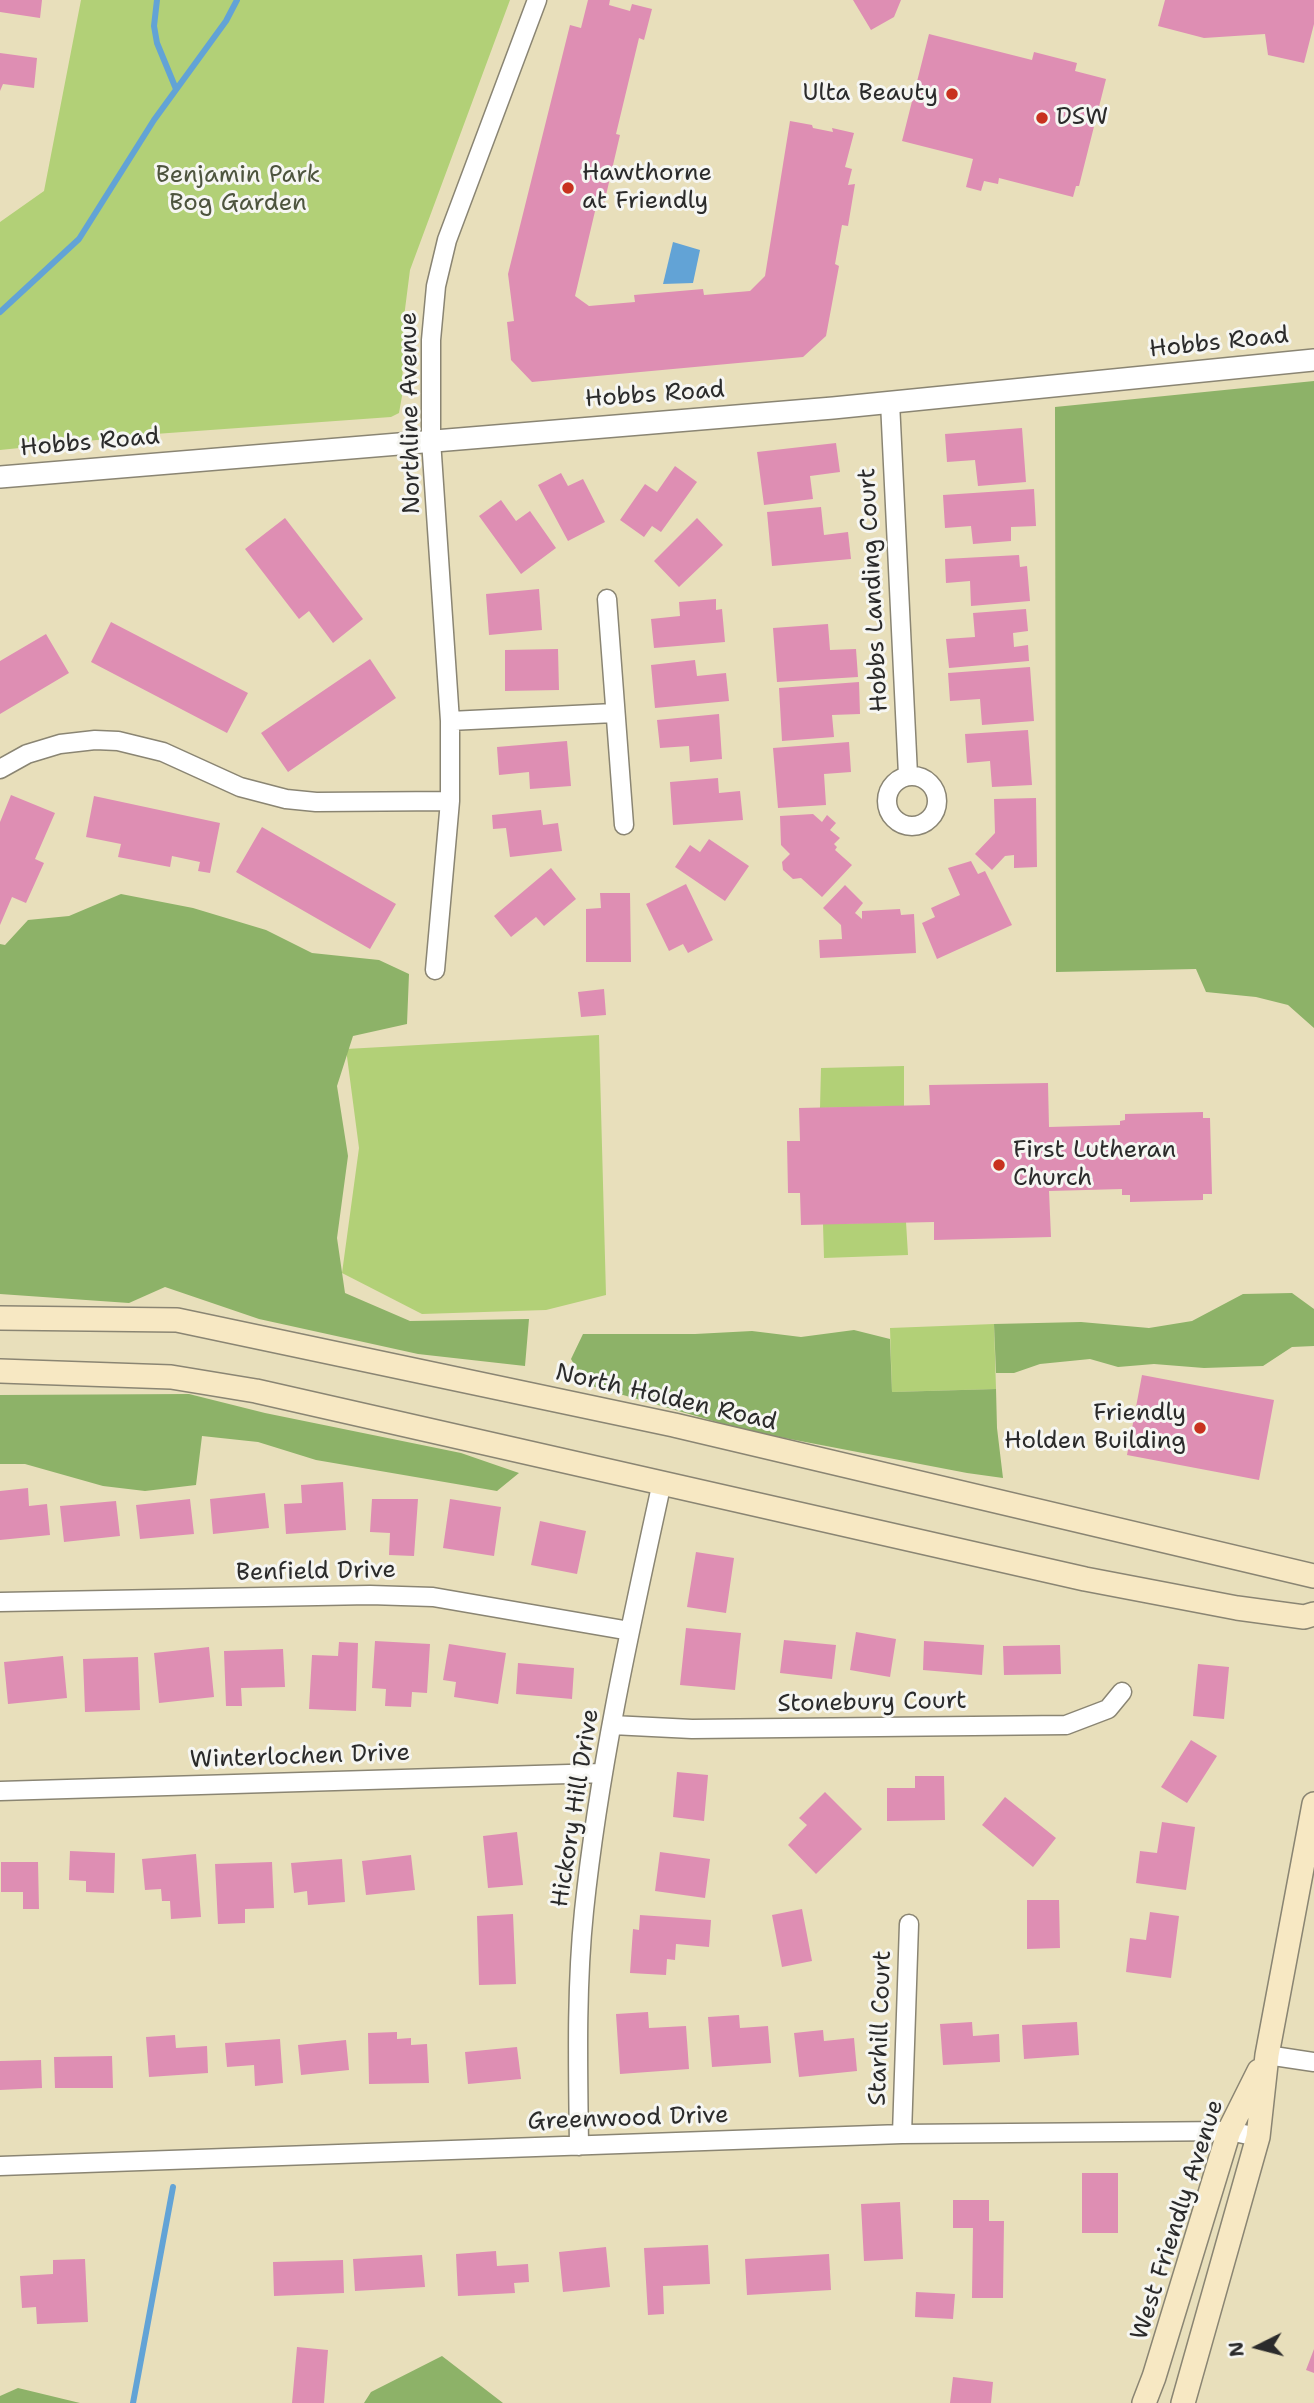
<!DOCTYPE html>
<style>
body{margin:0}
#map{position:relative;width:1314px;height:2403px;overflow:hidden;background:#e8dfbb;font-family:"Shantell Sans",sans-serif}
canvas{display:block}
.north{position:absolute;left:1223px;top:2312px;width:70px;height:70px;-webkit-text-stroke:5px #f6f6f2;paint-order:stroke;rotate:264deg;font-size:19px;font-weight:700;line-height:28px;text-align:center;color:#2b2b2b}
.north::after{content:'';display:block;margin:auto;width:24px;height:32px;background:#2b2b2b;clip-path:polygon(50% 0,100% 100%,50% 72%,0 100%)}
</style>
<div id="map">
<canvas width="1314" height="2403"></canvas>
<div class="north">N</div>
</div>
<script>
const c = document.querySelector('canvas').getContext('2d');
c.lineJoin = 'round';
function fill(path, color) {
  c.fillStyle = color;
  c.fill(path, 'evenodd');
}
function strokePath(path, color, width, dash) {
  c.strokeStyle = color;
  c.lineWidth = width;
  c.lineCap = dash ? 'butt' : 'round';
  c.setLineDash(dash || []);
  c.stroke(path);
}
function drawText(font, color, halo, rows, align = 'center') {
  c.font = font + ' "Shantell Sans",sans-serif';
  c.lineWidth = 6;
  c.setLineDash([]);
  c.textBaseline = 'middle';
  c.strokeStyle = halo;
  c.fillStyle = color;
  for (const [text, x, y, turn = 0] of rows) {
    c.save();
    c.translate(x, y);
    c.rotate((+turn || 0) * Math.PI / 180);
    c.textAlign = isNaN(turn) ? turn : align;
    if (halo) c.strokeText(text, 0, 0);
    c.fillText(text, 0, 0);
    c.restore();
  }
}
const green = new Path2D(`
 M81,0H510L410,270L404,317L402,396L399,413L391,417L155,434L0,450V222L44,191Z
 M599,1035L606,1295L546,1310L422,1314L342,1273L359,1148L346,1049Z
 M904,1066V1106L820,1108L821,1068Z
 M906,1222L908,1255L824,1258L823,1224Z
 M994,1324L996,1389L892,1392L890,1328Z`);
const forest = new Path2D(`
 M1314,381V1028L1288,1005L1256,997L1206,992L1196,969L1056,972L1055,407Z
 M121,894L193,908L266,930L312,953L379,960L409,974L407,1024L353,1036L337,1086L348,1156L337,1238L345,1293L410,1321L529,1319L525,1366L418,1354L259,1319L165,1287L129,1303L0,1294V944L5,945L28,920L69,916Z
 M1292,1293L1314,1309V1346L1292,1347L1263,1366L1204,1368L1154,1364L1118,1367L1090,1359L1040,1364L1014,1373H996L994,1324L1081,1322L1149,1328L1192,1321L1243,1294Z
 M854,1330L890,1339L892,1392L996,1389L997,1428L1003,1478L967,1473L748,1431L585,1384L571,1359L583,1334H695L752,1331L801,1337Z
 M189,1394L265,1413L461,1453L519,1473L497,1491L316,1460L258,1442L202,1436L196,1485L145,1491L103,1486L25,1464H0V1395Z
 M442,2356L503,2403H364L371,2392Z
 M18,2388L80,2403H0V2396Z`);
const water = new Path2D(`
 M673,242L700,250L693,283L663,284Z`);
const stream = new Path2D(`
 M157,0L154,26L157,43L176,89
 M0,312L79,239L154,120L226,21L237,0
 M133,2403L173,2187`);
const building = new Path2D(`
 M0,0H42L40,18L0,12Z
 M588,0H610L609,5L630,11L632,4L652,9L644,40L639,38L616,134L620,135L603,208L596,207L575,296L589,306L635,302L634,295L703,289L704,295L750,291L765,276L790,121L812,125L813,128L833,132L832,128L854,133L845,167L852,169L848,185L855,184L848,226L842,225L835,264L839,266L826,336L803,357L532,382L511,360L507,322L514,321L508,274L570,25L581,28Z
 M853,0H901L894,17L871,30Z
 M1165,0H1314V24L1304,63L1268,55L1265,34L1204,38L1158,26Z
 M929,34L1032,60L1034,52L1077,63L1075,71L1106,79L1079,186H1076L1073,197L999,178L998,184L984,181L981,191L966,187L973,159L902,141Z
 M0,53L37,58L34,88L3,84L0,91Z
 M1022,428L1026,482L978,486L975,460L947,462L945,434Z
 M836,443L840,472L810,476L813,499L764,505L757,452Z
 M675,466L697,482L661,532L652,526L644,537L620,520L645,484L657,492Z
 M561,473L568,486L583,479L605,522L568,541L538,485Z
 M1034,489L1036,526L1011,527V541L973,544L971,526L945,528L943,495Z
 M501,500L516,521L530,511L556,548L521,574L479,516Z
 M821,507L824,535L848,532L851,559L772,566L767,512Z
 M285,518L363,619L333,643L309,611L299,619L245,549Z
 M697,518L723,545L679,587L654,561Z
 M1019,555L1020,567L1027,566L1030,601L971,606L970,581L946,583L945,559Z
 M539,589L542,630L489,635L486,594Z
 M716,599V610L722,609L725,642L654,648L651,619L680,616L679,602Z
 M1026,609L1028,631L1013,633L1014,647L1028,645L1029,661L949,668L946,639L975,637L973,613Z
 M111,622L248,693L227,733L91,662Z
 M828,624L830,650L856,649L858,677L777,682L773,628Z
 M46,634L69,673L0,714V661Z
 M558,649L559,690L505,691V650Z
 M370,659L396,698L288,772L261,733Z
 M695,660L697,676L726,673L729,701L655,708L651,665Z
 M1030,667L1034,721L982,725L980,699L950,701L948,673Z
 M859,682L860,714L832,715L834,737L782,741L779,688Z
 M719,714L722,759L690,762L689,746L660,748L657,720Z
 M1028,730L1032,785L992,787L990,761L967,763L965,734Z
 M567,741L571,786L530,789L529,772L499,775L497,747Z
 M849,742L851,772L824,774L826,805L778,808L773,748Z
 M718,778L719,793L740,791L743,820L673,825L670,782Z
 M11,795L55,813L35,859L44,863L26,903L12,897L0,925V822Z
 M94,796L220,823L210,873L198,871L200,862L172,856L170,867L118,857L121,844L86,837Z
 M1036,798L1037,867L1014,868V855L1005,856L992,870L975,854L995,833L994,799Z
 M541,810L543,825L558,823L562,851L510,857L506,828L493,829L492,815Z
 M813,814L822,822L827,815L836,823L830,830L840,838L834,844L837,847L835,850L852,865L822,897L801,878L793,879L783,870L782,862L790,854L781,845L780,816Z
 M262,827L396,904L370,949L236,872Z
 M709,839L749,866L725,901L675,867L690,845L700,852Z
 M971,861L978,874L985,871L1012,925L937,959L922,923L935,917L931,908L960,895L948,868Z
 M551,868L576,899L544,926L536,917L511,937L494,916Z
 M686,884L713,940L688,953L683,944L669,951L646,904Z
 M845,885L863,903L855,913L862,919V911L900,909L901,915L914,914L916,953L820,958L819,940L842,939L841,925L823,908Z
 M600,893H630L631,962H586V909L601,908Z
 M604,989L606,1015L581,1017L578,992Z
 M1048,1083L1049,1127L1120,1125V1121L1125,1120V1114L1203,1112V1118H1210L1212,1194H1203V1200L1130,1202V1195H1122V1189L1049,1191L1051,1237L934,1240V1222L801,1225L800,1193H788L787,1141H800L799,1108L930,1105L929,1085Z
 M1142,1375L1274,1400L1259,1480L1127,1455Z
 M343,1482L346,1530L286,1534L284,1504L302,1503L301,1485Z
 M28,1488L29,1506L47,1504L50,1535L0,1540V1491Z
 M265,1493L269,1528L213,1534L210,1499Z
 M190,1499L194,1534L140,1539L136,1505Z
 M372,1499H418L414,1556L389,1555L390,1533L370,1532Z
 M450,1499L501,1507L494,1556L443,1548Z
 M116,1501L120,1536L64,1542L60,1506Z
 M540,1521L586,1531L577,1574L531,1565Z
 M696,1552L734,1558L726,1613L687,1607Z
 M686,1628L741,1633L735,1690L680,1685Z
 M856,1632L896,1639L890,1677L850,1670Z
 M784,1640L836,1645L832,1679L780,1673Z
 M375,1641L430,1644L427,1693L412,1692L411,1707L385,1706L386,1689L372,1688Z
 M924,1641L984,1645L982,1675L923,1670Z
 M339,1642L358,1643L356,1711L309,1709L312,1655L338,1656Z
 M449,1644L506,1653L498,1704L454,1697L456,1682L443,1680Z
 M1060,1645L1061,1674L1004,1675L1003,1646Z
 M209,1647L214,1697L159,1703L154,1653Z
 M283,1649L285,1687L241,1688L242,1706H226L224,1651Z
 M63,1656L67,1698L8,1704L4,1662Z
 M138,1657L140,1710L85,1712L83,1659Z
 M518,1663L574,1668L572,1699L516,1694Z
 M1198,1664L1229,1667L1224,1719L1193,1716Z
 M1191,1740L1217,1756L1187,1803L1161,1787Z
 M677,1772L708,1775L704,1821L673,1817Z
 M915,1776H944L945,1820L887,1821V1788H915Z
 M825,1792L862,1829L816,1874L788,1845L807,1825L799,1818Z
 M1005,1797L1056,1838L1033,1867L982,1825Z
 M1162,1822L1195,1827L1186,1890L1136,1883L1140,1851L1157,1853Z
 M517,1832L523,1885L488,1888L483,1836Z
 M70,1851L115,1853L114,1893L86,1892V1881L69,1880Z
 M660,1852L710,1859L705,1898L655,1891Z
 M196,1854L201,1917L171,1919L170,1901H162L161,1889L145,1890L142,1859Z
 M411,1855L415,1890L366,1895L362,1861Z
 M342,1859L345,1902L308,1905L307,1891L294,1893L291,1863Z
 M1,1862H38L39,1909H23V1892H1Z
 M272,1862L274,1908L245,1909V1923L218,1924L215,1864Z
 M1027,1900H1059L1060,1948L1027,1949Z
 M802,1909L812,1961L782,1967L772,1915Z
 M1150,1912L1179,1916L1171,1978L1126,1972L1130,1938L1146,1940Z
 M513,1914L516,1984L479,1985L477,1916Z
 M640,1915L711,1920L709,1947L676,1944L675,1960L667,1959L666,1975L630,1973L633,1929L639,1930Z
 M648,2012L649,2028L686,2026L689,2069L620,2074L616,2014Z
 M739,2015L740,2028L768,2026L771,2063L712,2067L708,2017Z
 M972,2022L973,2036L999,2034L1000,2062L943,2065L940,2024Z
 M1077,2022L1079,2055L1024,2059L1022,2025Z
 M823,2030L824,2041L854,2038L857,2071L799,2077L794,2033Z
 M397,2032V2039L411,2038V2045L427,2044L429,2083L369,2084L368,2033Z
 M175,2035L176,2048L207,2046L208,2073L149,2077L146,2037Z
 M280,2039L283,2083L255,2086L254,2065L227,2067L225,2043Z
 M346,2040L349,2070L301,2075L298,2045Z
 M517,2047L521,2079L468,2084L465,2052Z
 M112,2056L113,2088H55L54,2057Z
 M41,2060L42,2088L0,2090V2061Z
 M1082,2173H1118V2233H1082Z
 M953,2200H989V2221H1004L1003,2298H972L973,2228H953Z
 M900,2202L903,2259L864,2261L861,2204Z
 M708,2245L710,2284L663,2286L664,2314L648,2315L644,2248Z
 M606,2247L610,2287L563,2292L559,2252Z
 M496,2251L497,2266L528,2264L529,2282L514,2283L515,2293L458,2296L456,2254Z
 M829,2254L831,2290L747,2295L745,2259Z
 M422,2255L425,2287L355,2291L353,2259Z
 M85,2259L88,2322L37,2324L36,2307L22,2308L20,2276L53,2274V2260Z
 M343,2260L344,2293L274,2296L273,2262Z
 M916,2292L955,2294L953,2319L915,2317Z
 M297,2347L328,2350L324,2403H292Z
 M1314,2349V2373L1306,2370Z
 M953,2377L993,2382L991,2403H950Z`);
const minor = new Path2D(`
 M890,402L908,775
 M607,599L624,825
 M450,721L614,713
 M0,769L27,754L60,744L95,740L118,741L163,752L240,787L286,799L316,802L450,801
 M887 801a25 25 0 1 1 50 0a25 25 0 1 1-50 0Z
 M435,970L450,801V721L431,440V340L436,286L447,240L537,0
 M0,1602L370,1595L433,1597L630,1631
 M612,1725L692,1729L1066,1725L1108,1709L1122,1692
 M0,1791L602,1773
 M1267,2055L1314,2062
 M902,2134L909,1924
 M579,2146C578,2068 576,1989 584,1911C599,1767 631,1624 662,1482
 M0,2166L902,2134L1229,2131L1258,2137`);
const tertiary = new Path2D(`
 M0,477L833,408L1314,360`);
const secondary = new Path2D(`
 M0,1318L177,1320L674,1425L1314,1576
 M0,1371L171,1377L256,1391L1085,1579L1237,1608L1304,1617L1314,1614
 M1144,2403L1154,2377L1229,2131L1259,2071
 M1183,2403L1258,2137L1267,2055L1314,1804`);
const markers = [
 [952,94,7,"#c8321e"],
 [1042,118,7,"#c8321e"],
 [568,188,7,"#c8321e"],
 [999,1165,7,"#c8321e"],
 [1200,1428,7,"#c8321e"]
];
const poiNames = [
 ["Ulta Beauty",938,94,"right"],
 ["DSW",1056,118],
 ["Hawthorne",582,174],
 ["at Friendly",582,202],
 ["First Lutheran",1013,1151],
 ["Church",1013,1179],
 ["Friendly",1186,1414,"right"],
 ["Holden Building",1186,1442,"right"]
];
const parkNames = [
 ["Benjamin Park",238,176],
 ["Bog Garden",238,204]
];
const streetNames = [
 ["Hobbs Road",1219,343,-6],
 ["Hobbs Road",655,395,-4],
 ["Northline Avenue",411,413,-91],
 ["Hobbs Road",90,443,-5],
 ["Hobbs Landing Court",874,590,-93],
 ["North Holden Road",666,1398,13],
 ["Benfield Drive",316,1572,-1],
 ["Stonebury Court",872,1703,-1],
 ["Winterlochen Drive",300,1757,-2],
 ["Hickory Hill Drive",576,1808,-81],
 ["Starhill Court",881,2028,-88],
 ["Greenwood Drive",628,2119,-2],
 ["West Friendly Avenue",1178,2220,-72]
];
fill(green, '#b2d077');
fill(forest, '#8db268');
fill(water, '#62a3d6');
strokePath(stream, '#62a3d6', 6);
fill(building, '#de8eb3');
strokePath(minor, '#8a8573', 21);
strokePath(tertiary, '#8a8573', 24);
strokePath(secondary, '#8a8573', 26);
strokePath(minor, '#fff', 18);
strokePath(tertiary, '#fff', 21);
strokePath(secondary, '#f7e8c3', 23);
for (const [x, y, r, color] of markers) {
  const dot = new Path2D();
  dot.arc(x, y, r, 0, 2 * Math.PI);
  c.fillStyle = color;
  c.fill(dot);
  strokePath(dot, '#f6f6f2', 2.5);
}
drawText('24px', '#2b2b2b', '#f6f6f2', poiNames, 'left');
drawText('24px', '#4d543e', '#f6f6f2', parkNames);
drawText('24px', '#2b2b2b', '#f6f6f2', streetNames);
</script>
